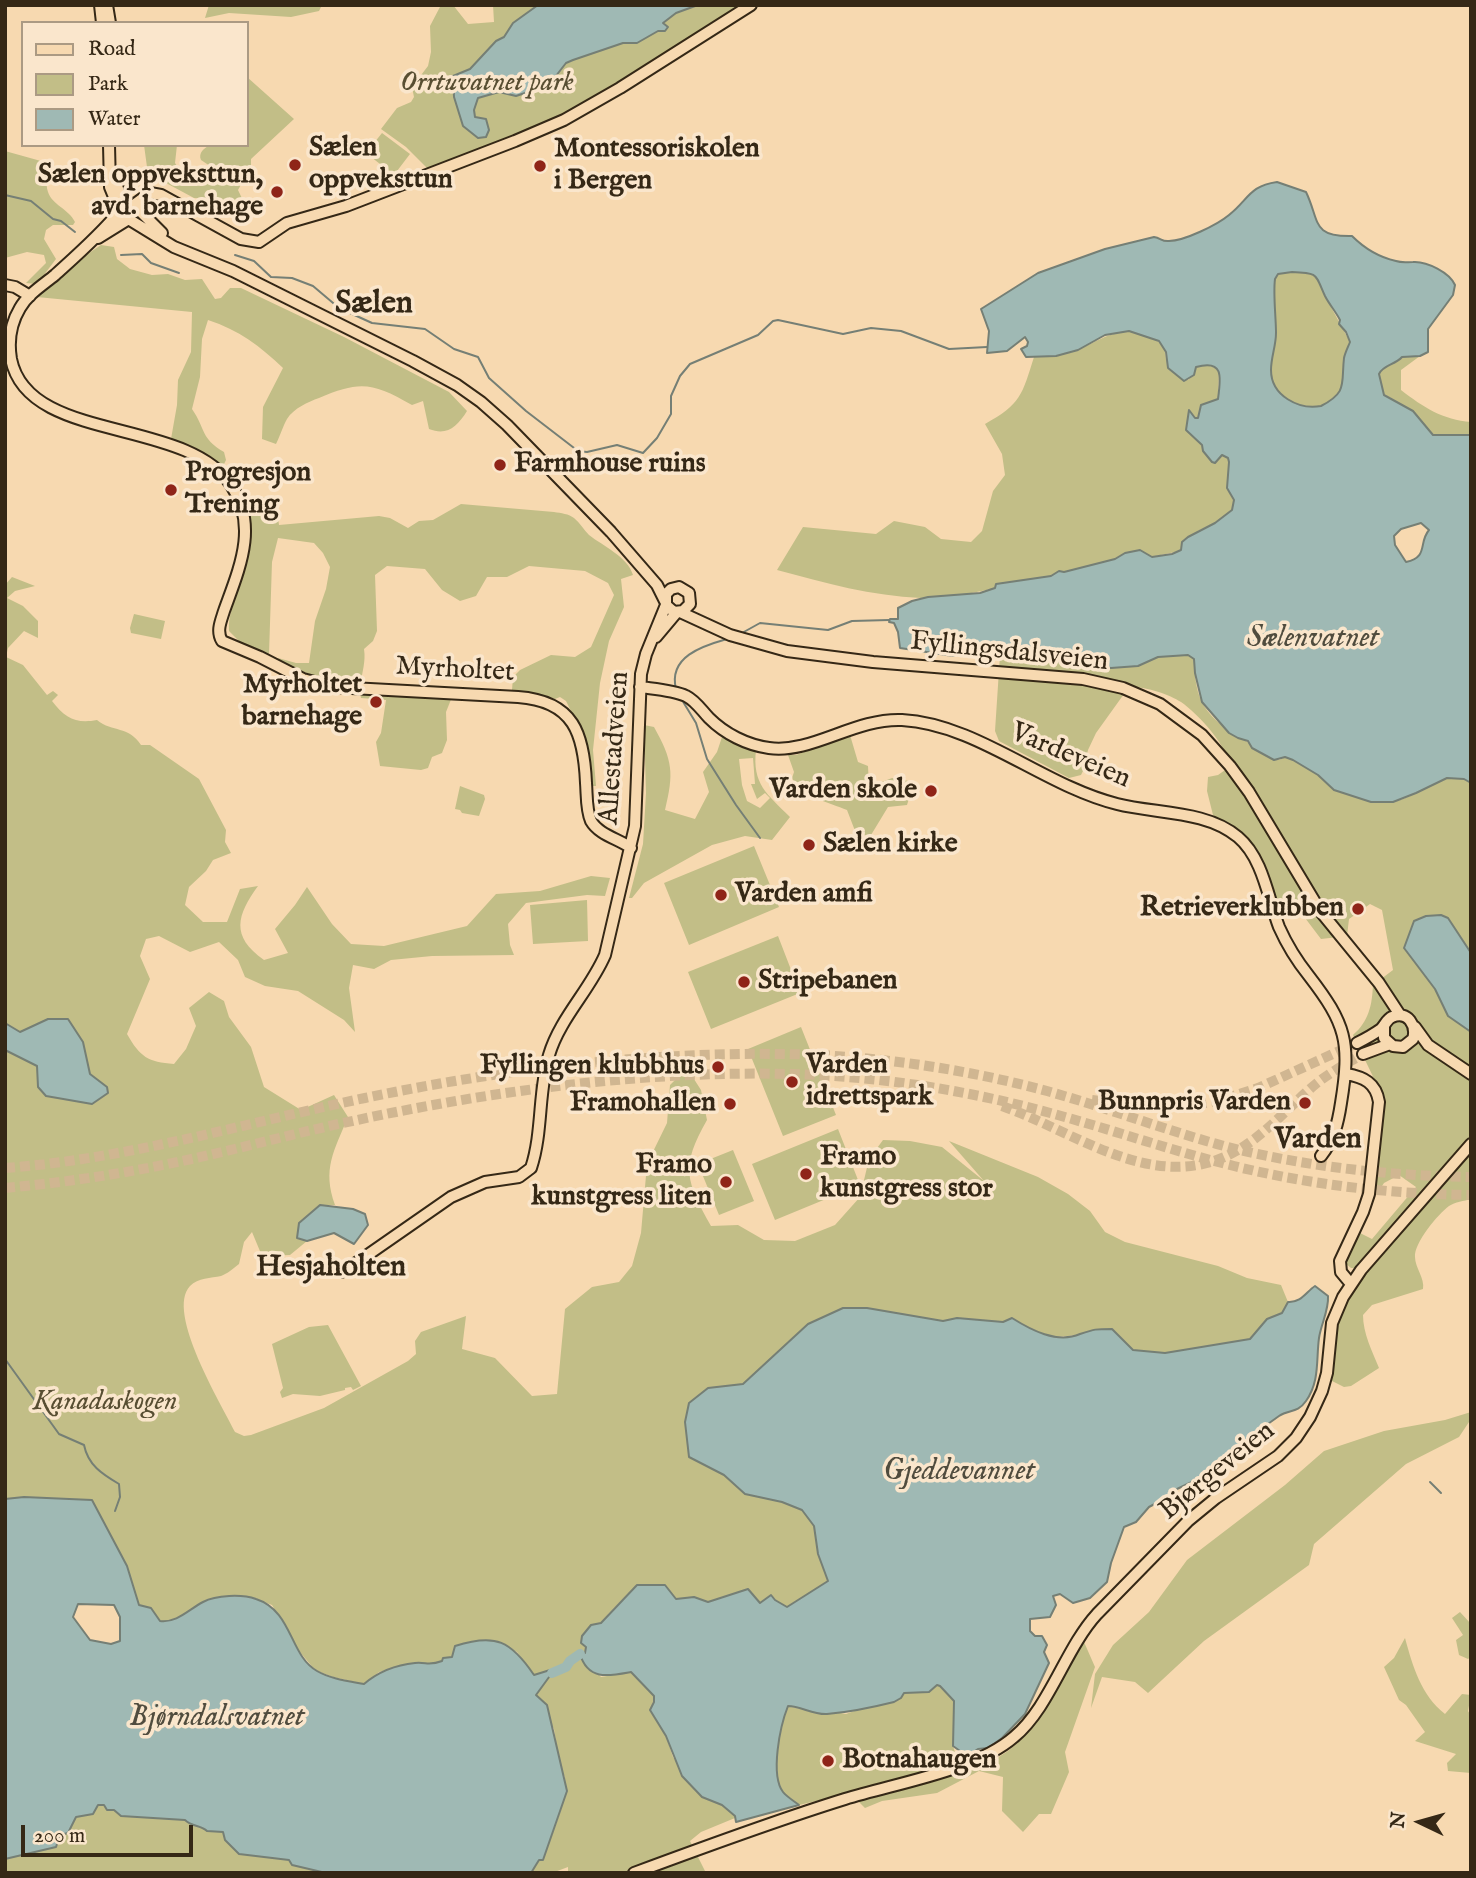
<!DOCTYPE html>
<meta charset="utf-8">
<style>
body{margin:0}
#map{position:relative;width:1476px;height:1878px;overflow:hidden;background:#f7d9b0;font-family:"IM FELL English",serif}
canvas{display:block}
.frame{position:absolute;inset:0;border:7px solid #352816;pointer-events:none}
.legend{position:absolute;left:21px;top:21px;width:228px;height:126px;box-sizing:border-box;background:#fae6cc;border:2px solid #ab9a83;margin:0;padding:9px 12px;list-style:none;font-size:21px;color:#352816}
.legend li{display:flex;align-items:center;gap:14px;height:35px}
.legend b{width:35px;border:2px solid #ab9a83}
.north{position:absolute;left:1385px;top:1787px;width:70px;height:70px;-webkit-text-stroke:5px #fae6cc;paint-order:stroke;rotate:275deg;font-size:19px;font-weight:700;line-height:28px;text-align:center;color:#352816}
.north::after{content:'';display:block;margin:auto;width:24px;height:32px;background:#352816;clip-path:polygon(50% 0,100% 100%,50% 72%,0 100%)}
.scale{position:absolute;left:21px;top:1825px;width:172px;height:32px;box-sizing:border-box;border:4px solid #352816;border-top:0;padding-left:9px;font-size:21px;line-height:24px;white-space:nowrap;color:#352816;-webkit-text-stroke:5px #fae6cc;paint-order:stroke}
</style>
<div id="map">
<canvas width="1476" height="1878"></canvas>
<div class="frame"></div>
<ul class="legend">
<li><b style="height:9px;background:#f7d9b0"></b>Road</li>
<li><b style="height:19px;background:#c2be87"></b>Park</li>
<li><b style="height:19px;background:#9fb9b4"></b>Water</li>
</ul>
<div class="north">N</div>
<div class="scale">200 m</div>
</div>
<script>
const c = document.querySelector('canvas').getContext('2d');
c.lineJoin = 'round';
function fill(path, color) {
  c.fillStyle = color;
  c.fill(path, 'evenodd');
}
function strokePath(path, color, width, dash) {
  c.strokeStyle = color;
  c.lineWidth = width;
  c.lineCap = dash ? 'butt' : 'round';
  c.setLineDash(dash || []);
  c.stroke(path);
}
function drawText(font, color, halo, rows, align = 'center') {
  c.font = font + ' "IM FELL English",serif';
  c.lineWidth = 7;
  c.setLineDash([]);
  c.textBaseline = 'middle';
  c.strokeStyle = halo;
  c.fillStyle = color;
  for (const [text, x, y, turn = 0] of rows) {
    c.save();
    c.translate(x, y);
    c.rotate((+turn || 0) * Math.PI / 180);
    c.textAlign = isNaN(turn) ? turn : align;
    if (halo) c.strokeText(text, 0, 0);
    c.fillText(text, 0, 0);
    c.restore();
  }
}
const green = new Path2D(`
 M209,5H322L319,11L291,17L229,13L205,18Z
 M441,5H453L468,24L494,22L493,5H741L590,101L531,132L429,170L406,147L381,129L397,108L411,102L414,97L412,87L428,66L431,52L430,26Z
 M247,77L294,119L251,159V167L256,173L243,181L238,190L248,211H236L216,199L194,198L153,176L147,167L144,145H177L175,163L187,181L200,183L210,179L213,168L201,160C198,153 204,148 210,145H247Z
 M382,133L410,154L394,175L366,153Z
 M5,151L48,163C48,171 45,184 48,192C52,205 69,209 75,222L73,225H53L46,230L44,239L56,259L37,284L26,283L46,263L44,255L27,252L5,258Z
 M101,245L114,247L117,259L130,269L152,275L168,274L185,280L202,279L215,299L221,298L230,288H241L344,337L449,392L467,411C457,427 447,436 429,429L423,401L412,405C373,383 361,380 319,398C308,402 294,408 287,419C283,426 280,436 276,444L262,439L263,407L283,368C260,346 239,330 208,320L202,339L200,377L192,409C206,429 200,438 224,452L226,460L223,466L196,448L171,439L177,405L178,380L191,352L192,312L37,297L77,261Z
 M1292,272L1312,274L1319,279L1325,296L1350,342C1348,347 1345,353 1344,358C1341,384 1348,392 1322,406C1299,410 1271,396 1271,370C1271,357 1276,346 1276,333C1276,316 1273,294 1275,279L1277,274Z
 M1129,331C1146,334 1167,339 1166,360L1188,380L1194,375L1196,367L1210,363L1219,369L1218,399L1199,418H1195L1198,440L1212,462H1215L1222,455L1228,458L1229,462L1227,488L1235,504L1230,512L1215,523L1198,531L1180,551L1151,557L1148,554L1119,556L1115,559L1064,572L1059,571L1051,576L997,584L996,588C972,593 946,599 921,598C872,596 825,583 777,570L803,527L876,534L894,521L925,527L941,539L971,542L982,531L993,491L1005,475L1002,454L985,424C1021,404 1022,395 1034,357C1047,357 1059,356 1072,352C1094,344 1103,334 1129,331Z
 M1420,356L1401,370V390C1423,407 1443,420 1471,422V435H1433L1413,411L1384,394L1379,374C1383,364 1395,365 1402,357Z
 M275,496L279,525L379,516L390,518L408,528L419,521L433,520L461,504L554,512C561,513 569,514 574,518C580,523 584,530 589,535C603,546 628,557 633,575L621,579L624,607L609,641L600,683L593,750L596,786H592L587,743L566,701L560,697L555,699L539,694L512,690L513,677L520,670L551,655L575,657L591,647L614,595L608,583L585,571L529,566L507,577H487L476,596L460,601L442,590L425,569L387,566L375,575L377,631L373,641L364,649C366,662 362,671 361,683L317,677L281,663L278,658L296,663H309L315,621L326,589L330,567L323,553L314,543L278,538L272,562L269,654L240,642L229,631C228,617 233,605 237,592C248,558 257,536 247,499Z
 M12,577L35,586L15,591L7,598L23,606L38,621V638L24,631L8,648L6,657L23,665L47,695L53,691L58,695L52,701C65,718 76,724 97,720C113,733 128,725 141,745H150L199,779L226,830L225,842L231,853L213,860L206,871L189,887L185,905L203,922H227L240,889L258,886C237,915 230,936 264,960L288,953L275,929L295,905L307,887L332,924L351,944L384,946L467,926L496,894L540,891L591,876L610,878L605,896L587,895L526,903L508,924L510,945L514,955L432,956L391,960L374,969L353,965L349,988L355,1032L344,1020L298,991L265,986L245,977L238,960L219,942L190,952L159,936L146,939L140,956L150,979L127,1034C140,1057 148,1062 174,1064L186,1049L196,1026L189,1008L209,992L224,1001L229,1017L251,1047L264,1087L301,1110L334,1095L348,1117C334,1151 322,1169 335,1205H320L297,1238L307,1241L290,1255L262,1256L252,1232L244,1242L239,1264C234,1268 227,1274 221,1276C211,1278 198,1278 190,1286C165,1312 222,1405 235,1432L244,1436L251,1435L324,1408L408,1361L416,1354L415,1341L421,1332L466,1316L462,1349L495,1358L532,1396L557,1394L565,1309L592,1287L619,1282L632,1266L641,1233L647,1164L667,1123L670,1085L680,1075L692,1076L701,1090L707,1120C680,1167 686,1181 711,1226L738,1225L764,1240L795,1241L835,1225L860,1197L869,1159L883,1140L910,1141L942,1147L984,1181L949,1141L1038,1177L1068,1194L1090,1211L1105,1232L1125,1242L1218,1266L1247,1278L1281,1285L1288,1302L1282,1313L1267,1319L1250,1339L1165,1353L1133,1350L1079,1335L1055,1337L1032,1331L1012,1318L1003,1322L957,1318L943,1321L867,1308L808,1324L743,1384L689,1403L685,1422L689,1457L724,1475L745,1494L782,1502L802,1510L814,1526L818,1554L828,1581L787,1607L775,1600L760,1603L748,1589L708,1602L694,1597L676,1599L637,1585C620,1603 588,1630 585,1654H580L601,1677L631,1672L655,1696L650,1711L666,1736L673,1757L702,1797L722,1805L735,1816V1818L701,1832L690,1841L706,1873H568V1867L552,1873H531L539,1860H543L561,1810L565,1778L559,1761L554,1729L536,1695L550,1674L534,1675L517,1652L507,1648L452,1657L428,1668L390,1669L379,1672L364,1684L333,1677L315,1670L299,1651L272,1605L254,1598L187,1613L169,1622L160,1621L139,1605L92,1500L24,1497L5,1499V1050L38,1066L46,1096L92,1104L107,1087L90,1074L83,1042L48,1019L20,1032L5,1023V585Z
 M134,614L165,621L161,639L131,633L130,628Z
 M1000,655L1111,668L1138,666L1158,657L1188,655L1194,659C1195,673 1195,689 1202,702C1215,729 1254,744 1279,760L1285,757C1296,761 1310,767 1319,775C1322,777 1323,781 1326,783C1333,788 1386,802 1395,801C1421,797 1444,766 1471,783V953L1448,918L1410,932L1404,948L1435,989L1448,1016L1471,1032V1199C1464,1201 1455,1202 1449,1206C1438,1214 1414,1243 1415,1257C1415,1268 1425,1278 1423,1289L1372,1305L1363,1315C1363,1333 1372,1351 1379,1368L1351,1386L1344,1387L1332,1381C1332,1368 1332,1355 1333,1342C1337,1308 1362,1279 1382,1253L1358,1268H1351L1345,1263L1358,1232L1372,1239L1416,1187L1399,1175L1384,1183L1380,1189L1374,1190L1379,1089L1353,1035C1369,1021 1372,1005 1373,985L1393,970L1382,910L1370,904L1349,919L1347,936L1321,939L1296,906L1280,908L1247,838L1213,815L1207,791L1208,777L1218,775L1228,768C1231,748 1197,713 1181,702C1169,694 1144,686 1129,687L1096,733L1088,750L1083,771L1081,775L1069,778L999,741L995,731Z
 M360,693L452,697L446,712L447,740L442,753L432,757L428,768L421,770L380,766L376,742L381,733L386,700L361,698Z
 M644,725L654,727C673,761 674,773 665,810L695,819L709,792L703,772L717,752L722,737L741,747L756,750C752,784 767,794 790,817L772,840L745,836L712,845L644,883L632,898H629L643,844L646,793ZM753,758L755,784H751L757,799L765,793L770,798L760,808L747,801L742,785L739,759Z
 M850,735L858,762L868,766L869,787L892,778L914,782L907,805L888,807L871,835L857,836L847,810C830,803 800,796 792,778L794,772L788,755H796Z
 M460,786L484,795L485,799L479,816L462,813L460,810L455,809Z
 M754,846L779,907L689,945L664,883Z
 M587,900L588,941L533,944L530,905Z
 M778,936L800,993L711,1029L688,972Z
 M801,1027L836,1115L783,1136L748,1049Z
 M838,1129L860,1185L775,1220L752,1164Z
 M733,1150L754,1201L719,1215L698,1164Z
 M328,1325L361,1386L353,1390L351,1387L345,1388V1390L320,1396L293,1394L282,1398L280,1392L283,1388L272,1344L309,1327Z
 M1471,1412V1419L1459,1437L1406,1464L1314,1544L1309,1565L1204,1641L1148,1693L1135,1682L1102,1677L1091,1708L1095,1674L1113,1645L1149,1612L1187,1560L1285,1485L1324,1451L1384,1431L1445,1420Z
 M1460,1612L1471,1624V1657L1468,1659L1459,1655L1456,1640L1463,1635L1452,1618Z
 M1405,1638C1413,1667 1421,1695 1445,1714L1462,1694L1471,1695L1468,1711L1471,1716V1773L1448,1771L1447,1763L1456,1754L1415,1741L1425,1732L1406,1705L1399,1700L1384,1667L1394,1658Z
 M1084,1642L1095,1667L1065,1752L1069,1772L1051,1814H1039L1023,1832L1002,1811L1003,1777L979,1771L937,1793L882,1801L865,1808L850,1793L799,1805C794,1801 787,1797 783,1792C770,1774 781,1726 787,1706L826,1714L834,1712L846,1714L904,1693L929,1692L937,1685L940,1686L954,1701L953,1746L960,1768C1026,1766 1055,1691 1084,1642Z
 M98,1805H104L107,1810L114,1809L121,1816L186,1820C192,1827 201,1825 207,1831L223,1832L239,1854L289,1860L293,1865L326,1873H5V1859L55,1847L60,1835L68,1833L76,1817L84,1815Z`);
const water = new Path2D(`
 M538,5H698L676,13L663,23L668,27L665,31H658L637,43H623L573,60L566,63L552,81L525,93L516,96L499,92L478,98L474,110L475,117L486,119L489,130L486,137L478,138L463,126L454,97L453,76L470,69L496,41L504,37L513,23Z
 M1277,182L1306,192C1320,221 1311,237 1352,236C1365,249 1378,257 1396,261C1402,263 1406,262 1413,262C1427,261 1450,273 1455,285L1453,295L1428,329V352L1420,356L1402,357C1395,365 1383,365 1379,374L1384,395L1413,411L1433,435H1471V783L1464,779L1447,778L1416,793L1393,802H1371L1334,790L1318,775L1293,760L1285,757L1274,760L1252,748L1248,741L1238,738L1229,733L1202,702L1195,673L1194,659L1188,655L1158,657L1138,666L1111,668L1030,658L1012,659L1010,655L982,651L953,656L900,648L898,632L894,623L889,622L890,619H898V608L912,601L928,597L980,593L995,588L996,584L1051,576L1059,571L1064,572L1115,559L1125,553L1140,550L1152,557L1172,554L1181,550L1182,542L1188,537L1215,523L1232,510L1234,500L1227,488L1229,462L1228,458L1222,455L1215,463L1212,462L1203,451L1202,445L1186,430L1189,410L1195,418H1198L1201,405L1218,399C1221,377 1224,359 1196,367L1194,375L1184,381L1168,368L1166,352L1159,341L1129,331L1105,335L1078,350L1056,356L1026,357L1021,349L1027,346L1028,342L1025,337L1007,351L987,353L989,331L981,309L1038,273L1105,249L1154,237C1161,238 1162,242 1169,241C1184,241 1217,225 1229,215C1249,199 1249,186 1277,182ZM1292,272C1319,273 1315,274 1325,296C1329,304 1336,312 1340,320L1339,324L1346,332L1350,342C1348,347 1345,353 1344,358C1341,384 1348,392 1321,406C1299,410 1271,396 1271,370C1271,357 1276,346 1276,333C1276,317 1273,294 1275,279L1278,274ZM1421,523L1429,530C1418,543 1429,557 1406,562L1395,545L1394,536L1401,529Z
 M1441,915L1448,918L1471,953V1032L1448,1016L1435,989L1404,948L1414,921L1426,916Z
 M48,1019H68L83,1042L90,1074L107,1087L108,1093L92,1104L46,1096L38,1087L37,1066L5,1050V1023L20,1032Z
 M320,1205L353,1209L365,1214L368,1225L354,1244L334,1233L307,1241L297,1238L299,1223Z
 M1315,1286L1328,1296C1329,1310 1321,1324 1319,1338C1316,1360 1320,1381 1306,1401C1297,1414 1289,1409 1279,1416C1257,1431 1237,1448 1217,1467V1470L1177,1489L1171,1495L1149,1507L1136,1522L1124,1527L1111,1563L1107,1582L1090,1598L1073,1603L1060,1594L1053,1596L1056,1605L1050,1617L1030,1619V1631L1035,1636H1042L1047,1645L1044,1652L1049,1663L1025,1714L1002,1738L988,1748L978,1749L967,1756L953,1746L954,1701L940,1686L937,1685L929,1692L904,1693L901,1698L894,1702C870,1708 852,1712 827,1714C813,1715 801,1706 788,1706C780,1726 770,1775 783,1792C787,1797 794,1801 799,1805L736,1822L735,1816L722,1805L702,1797L682,1776L666,1736L650,1710L654,1702V1696L631,1672C609,1676 588,1681 580,1654L585,1653L586,1647L581,1643L582,1636L591,1625L601,1623L637,1585H665L676,1599L694,1597L708,1602L748,1589L760,1603L771,1595L775,1600L787,1607L828,1581L818,1554L814,1526L802,1510L782,1502L745,1494L724,1475L689,1457L685,1422L689,1403L708,1388L743,1384L808,1324L843,1308H867L943,1321L957,1318L1003,1322L1012,1318C1031,1330 1057,1344 1080,1334C1095,1329 1095,1329 1112,1329L1133,1350L1165,1353L1250,1339L1267,1319L1282,1313L1288,1302C1301,1303 1306,1292 1315,1286Z
 M24,1497L92,1500L127,1566L139,1605L151,1608L160,1621C177,1623 188,1610 203,1602C216,1595 242,1594 256,1599C293,1611 289,1655 317,1671C331,1679 348,1681 364,1684C378,1672 395,1665 415,1663C427,1662 429,1666 442,1661L443,1658L452,1657L455,1646C496,1633 511,1641 534,1675L550,1670L552,1673L536,1695L547,1705L567,1791L543,1860H539L531,1873H326L292,1865L289,1860L239,1854L225,1840L223,1832L207,1831C201,1825 192,1827 185,1820L121,1816L114,1810H107L104,1805H98L93,1814L76,1817L68,1833L60,1835L56,1847L5,1859V1499ZM78,1604L114,1605L120,1617V1641L111,1644L90,1640L73,1617Z`);
const stream = new Path2D(`
 M5,195L31,201L53,219L61,221L75,232
 M121,255L142,254L151,263L179,273
 M235,255L254,261L271,277L292,278L313,286L339,308L372,323L425,329L454,349L478,357L489,378L526,411L578,451L587,452L617,445L643,453L657,438L671,414V396L680,376L690,364L758,335L773,321L778,320L843,334L871,328L901,331L949,349L987,347
 M742,633L760,623L828,630L852,621L889,620
 M676,689C668,657 702,646 727,639
 M682,700L696,723L707,759L736,805L760,838
 M5,1359L59,1434L84,1445C88,1465 102,1474 119,1484L120,1497L115,1511
 M1430,1482L1441,1493`);
const river = new Path2D(`
 M552,1673L566,1667L570,1661L580,1654`);
const majorTunnel = new Path2D(`
 M1092,1100L1155,1107L1187,1106L1218,1101L1258,1088L1357,1043
 M1002,1106C1084,1135 1167,1205 1253,1140C1276,1123 1295,1101 1317,1083C1331,1072 1347,1063 1363,1054
 M5,1168C128,1159 245,1123 365,1098C513,1067 668,1049 819,1055C896,1059 973,1071 1047,1091C1115,1110 1180,1136 1248,1152C1321,1168 1396,1176 1471,1177
 M5,1188C60,1183 114,1175 168,1164C232,1151 294,1133 357,1120C507,1088 665,1068 818,1075C893,1079 967,1091 1039,1110C1105,1127 1168,1150 1234,1166C1311,1185 1391,1194 1471,1195`);
const major = new Path2D(`
 M100,5L102,23
 M107,5L110,23
 M109,145L110,187L119,209
 M115,179L119,192L127,201
 M135,204L150,193L161,195L241,239L259,242L287,223L346,206L515,141L564,120L620,88L751,5
 M138,209L162,233
 M119,212C100,235 77,255 55,275C43,285 28,294 20,308C11,323 8,341 11,359C28,444 185,416 231,485C259,526 239,569 224,611C221,621 216,631 222,641L260,657L303,679L333,687L518,697C574,701 584,734 586,783C587,795 586,810 591,821C599,835 619,839 631,848
 M130,220L174,247L233,271L413,361L457,385L481,402L507,425L611,532L657,585L665,601
 M98,238L127,220
 M5,285L15,287L30,296
 M680,612L730,635L787,651L873,662L1083,679L1123,688L1160,704L1202,735L1230,766L1249,792L1321,912L1379,983L1400,1015
 M656,637L677,612
 M640,687C654,689 673,690 686,696C696,701 702,711 709,718C725,734 747,745 769,748C812,754 854,718 902,720C977,724 1044,786 1117,804C1156,814 1206,810 1238,837C1263,858 1268,898 1279,927C1287,945 1297,961 1309,976C1346,1024 1351,1042 1341,1103C1338,1123 1334,1140 1321,1156
 M1415,1027L1428,1045L1471,1074
 M1357,1043C1365,1039 1374,1034 1381,1029C1385,1025 1387,1019 1392,1017C1408,1010 1417,1026 1413,1039L1403,1047L1393,1046L1384,1038V1026
 M1363,1054L1390,1044
 M1346,1074C1364,1077 1376,1083 1379,1102L1369,1194L1363,1212L1340,1261L1341,1272L1351,1284
 M331,1268L341,1272L346,1270L451,1197L485,1182L519,1177L531,1168C543,1132 538,1091 549,1055C560,1018 590,990 605,955L635,826L641,674L646,654L666,605V594L671,589L679,587L689,593L690,604L683,611L674,612L666,605
 M634,1873C704,1847 774,1821 845,1799C896,1783 975,1771 1014,1737C1050,1707 1065,1649 1097,1614L1188,1521L1216,1498L1278,1456L1296,1438L1310,1417L1322,1391L1327,1373L1332,1323L1343,1297L1361,1270L1471,1144`);
const markers = [
 [295,165,7,"#8f2418"],
 [540,166,7,"#8f2418"],
 [277,192,7,"#8f2418"],
 [500,465,7,"#8f2418"],
 [171,490,7,"#8f2418"],
 [376,702,7,"#8f2418"],
 [931,791,7,"#8f2418"],
 [809,845,7,"#8f2418"],
 [721,895,7,"#8f2418"],
 [1358,909,7,"#8f2418"],
 [744,982,7,"#8f2418"],
 [718,1067,7,"#8f2418"],
 [792,1082,7,"#8f2418"],
 [1305,1103,7,"#8f2418"],
 [730,1104,7,"#8f2418"],
 [806,1174,7,"#8f2418"],
 [726,1182,7,"#8f2418"],
 [828,1761,7,"#8f2418"]
];
const parkNames = [
 ["Orrtuvatnet park",487,84],
 ["Kanadaskogen",105,1403]
];
const poiNames = [
 ["Sælen",309,149],
 ["oppveksttun",309,181],
 ["Montessoriskolen",554,150],
 ["i Bergen",554,182],
 ["Sælen oppveksttun,",263,176,"right"],
 ["avd. barnehage",263,208,"right"],
 ["Farmhouse ruins",514,465],
 ["Progresjon",185,474],
 ["Trening",185,506],
 ["Myrholtet",362,686,"right"],
 ["barnehage",362,718,"right"],
 ["Varden skole",917,791,"right"],
 ["Sælen kirke",823,845],
 ["Varden amfi",735,895],
 ["Retrieverklubben",1344,909,"right"],
 ["Stripebanen",758,982],
 ["Varden",806,1066],
 ["idrettspark",806,1098],
 ["Fyllingen klubbhus",704,1067,"right"],
 ["Bunnpris Varden",1291,1103,"right"],
 ["Framohallen",716,1104,"right"],
 ["Framo",820,1158],
 ["kunstgress stor",820,1190],
 ["Framo",712,1166,"right"],
 ["kunstgress liten",712,1198,"right"],
 ["Botnahaugen",842,1761]
];
const streetNames = [
 ["Fyllingsdalsveien",1009,653,6],
 ["Myrholtet",455,671,3],
 ["Allestadveien",616,748,-86],
 ["Vardeveien",1070,757,23],
 ["Bjørgeveien",1218,1472,-39]
];
const waterNames = [
 ["Sælenvatnet",1313,640],
 ["Gjeddevannet",959,1473],
 ["Bjørndalsvatnet",217,1719]
];
const neighbourhoodNames = [
 ["Varden",1318,1141],
 ["Hesjaholten",331,1269]
];
const quarterNames = [
 ["Sælen",374,305]
];
fill(green, '#c2be87');
fill(water, '#9fb9b4');
strokePath(water, '#757f75', 2);
strokePath(stream, '#757f75', 2);
strokePath(river, '#9fb9b4', 10);
strokePath(majorTunnel, '#d0b691', 10, [10, 5]);
strokePath(major, '#352816', 14);
strokePath(major, '#f7d9b0', 10);
for (const [x, y, r, color] of markers) {
  const dot = new Path2D();
  dot.arc(x, y, r, 0, 2 * Math.PI);
  c.fillStyle = color;
  c.fill(dot);
  strokePath(dot, '#fae6cc', 2.5);
}
drawText('italic 28px', '#584e32', '#fae6cc', parkNames);
drawText('bold 28px', '#352816', '#fae6cc', poiNames, 'left');
drawText('28px', '#352816', '#fae6cc', streetNames);
drawText('italic 30px', '#504c3e', '#fae6cc', waterNames);
drawText('bold 30px', '#352816', '#fae6cc', neighbourhoodNames);
drawText('bold 32px', '#352816', '#fae6cc', quarterNames);
</script>
